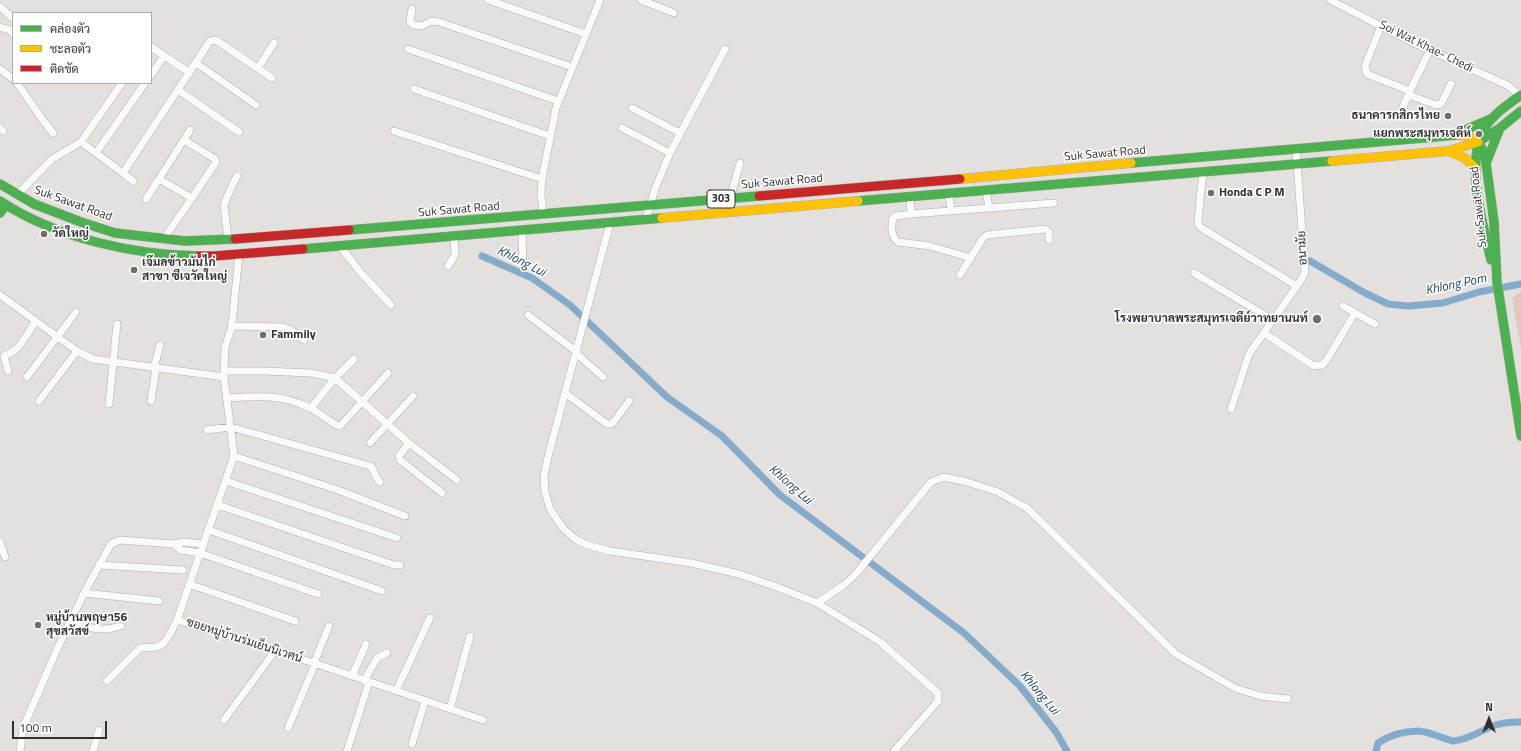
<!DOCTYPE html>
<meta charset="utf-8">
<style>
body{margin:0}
#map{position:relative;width:1521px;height:751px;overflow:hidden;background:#e3e0de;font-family:"Titillium Web",Sarabun,sans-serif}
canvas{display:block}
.legend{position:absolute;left:12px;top:12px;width:140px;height:72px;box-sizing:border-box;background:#fff;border:1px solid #adacac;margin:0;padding:5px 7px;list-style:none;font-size:12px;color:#32302f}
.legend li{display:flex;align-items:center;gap:8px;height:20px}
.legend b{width:20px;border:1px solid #adacac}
.north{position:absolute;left:1469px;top:699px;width:40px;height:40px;-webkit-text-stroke:3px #fff;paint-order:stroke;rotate:0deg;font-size:11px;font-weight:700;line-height:16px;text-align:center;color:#32302f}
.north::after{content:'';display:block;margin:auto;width:14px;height:18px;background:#32302f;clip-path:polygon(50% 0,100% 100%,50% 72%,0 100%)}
.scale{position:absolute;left:12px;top:721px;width:95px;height:18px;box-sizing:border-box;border:2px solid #32302f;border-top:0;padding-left:5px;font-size:12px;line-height:14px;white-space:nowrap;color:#32302f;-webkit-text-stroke:3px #fff;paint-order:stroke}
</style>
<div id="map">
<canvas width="1521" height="751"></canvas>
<ul class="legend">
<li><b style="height:5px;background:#4caf50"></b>คล่องตัว</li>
<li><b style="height:5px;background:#ffc107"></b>ชะลอตัว</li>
<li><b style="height:5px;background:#c62828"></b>ติดขัด</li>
</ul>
<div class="north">N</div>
<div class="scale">100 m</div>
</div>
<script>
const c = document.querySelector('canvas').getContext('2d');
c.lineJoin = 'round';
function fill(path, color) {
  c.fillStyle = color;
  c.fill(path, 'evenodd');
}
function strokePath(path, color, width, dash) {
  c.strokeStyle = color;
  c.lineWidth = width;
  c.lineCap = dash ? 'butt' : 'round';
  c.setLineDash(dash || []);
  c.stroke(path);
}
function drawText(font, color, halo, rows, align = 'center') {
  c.font = font + ' "Titillium Web",Sarabun,sans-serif';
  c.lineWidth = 3;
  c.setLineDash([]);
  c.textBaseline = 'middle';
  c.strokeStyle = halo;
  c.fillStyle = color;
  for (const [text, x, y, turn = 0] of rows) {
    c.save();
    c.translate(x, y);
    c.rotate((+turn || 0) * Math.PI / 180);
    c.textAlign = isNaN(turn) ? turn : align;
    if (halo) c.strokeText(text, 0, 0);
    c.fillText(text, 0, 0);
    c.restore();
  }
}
const green = new Path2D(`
 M1521,291V349L1512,298Z`);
const canal = new Path2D(`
 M482,256L532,278L570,305L667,397L722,436L780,495L964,633L1020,686L1056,732L1067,751
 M1310,261L1365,293L1388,304L1408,306L1443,303L1479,292L1521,284
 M1376,751L1378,743C1390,735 1405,731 1419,731C1430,732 1442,738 1453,741C1469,740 1481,730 1496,725C1502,723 1514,722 1521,722`);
const street = new Path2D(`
 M488,0L586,34
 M641,0L674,13
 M1330,0L1412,42L1507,85L1521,96
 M0,7L13,18
 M412,9L410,22L413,25L422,26L431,21L439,22L572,67
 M1381,26L1365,66L1367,74L1410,91L1430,50
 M0,27L10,30L13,34
 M151,47L190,73
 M408,49L558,101
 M196,63L256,105
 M258,68L274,43
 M0,69L13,79
 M151,75L164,56
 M17,83L42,119L53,133
 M414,89L550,136
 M178,90L239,132
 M1409,95L1436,105L1441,104L1451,84
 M1403,107L1410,91
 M632,108L680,133
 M0,128L3,131
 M622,128L670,153
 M394,131L542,179
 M184,140L215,159L216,162L192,198
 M81,142L123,173L210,41L216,40L272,78
 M96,153L145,83
 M1203,171L1198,220V224L1200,227L1297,286
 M123,173L133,181
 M986,190L989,208
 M949,193L951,211
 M17,195L52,159L81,142L122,83
 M910,197L911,214
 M146,199L159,179
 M730,199L740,163
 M543,215L541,193L542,179L556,108L600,0
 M646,219L655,189L670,153L725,49
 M610,223L548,457L544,476L545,492L550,509L563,528L575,539L587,545L610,551L691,563L739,574L777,587L817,603L879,641L938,693V701L894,751
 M522,231L523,268
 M228,239L224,206L226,199L237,176
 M163,240L192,198L159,179L190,130
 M340,246L361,273L391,305
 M971,258L930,246L898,242C891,237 891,226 893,218L896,216L911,214L1054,203
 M448,266L455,255L454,236
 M1194,273L1273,320
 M960,275L983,238L987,235L1045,229L1049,232V240
 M0,295L77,351L93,359L224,377L234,456L177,620L314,663L483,720
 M1343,306L1375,324
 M528,315L577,352
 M231,326L283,327L291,330L304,340
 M1264,333L1314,366L1322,365L1326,361L1355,313
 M576,353L603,377
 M154,368L160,345
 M8,371L4,356L14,351L20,345L36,321
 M224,371H264L311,373L335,378L409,443L457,480
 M224,375L225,347L231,329L233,315L239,254
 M27,377L76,312
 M565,393L607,424H612L629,401
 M227,398C257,396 281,394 310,408C320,412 328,422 339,426L341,425L388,373
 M39,401L77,351
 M151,401L156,368
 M109,404L117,324
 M311,408L335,378L354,359
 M1231,409L1249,354L1301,280L1305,272L1296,149
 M207,430L231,427L370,466C376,470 373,476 380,482
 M370,443L413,396
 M409,443L399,456L400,460L442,493
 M234,456L338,490L405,516
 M226,481L397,538
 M218,505L394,565H400
 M209,530L382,591
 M0,542L5,557
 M174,544L181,550L200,553L318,594
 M99,565L183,570
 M189,584L295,621
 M84,593L159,601
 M817,603L844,585L854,576L931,482L944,477L967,482L998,492L1027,508L1176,654L1235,688L1260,696L1288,699
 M70,622C88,628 102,632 121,626
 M314,663L329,626
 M352,676L366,644
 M107,681L140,648C145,647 150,648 156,647C167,645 172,629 177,620
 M364,681L377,658L387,653
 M396,691L430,618
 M450,709L470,636
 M224,720L275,651
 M288,728L315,664
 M412,744L425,701
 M20,751L23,728L59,645L84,593L111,544L120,540L174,544L183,542L204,544
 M93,751L99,730
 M347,751L369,682`);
const fast = new Path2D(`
 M1458,133L1493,118
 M1478,142L1484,152L1486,163L1494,222L1497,282L1521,436
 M1478,142L1500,128L1521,111
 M1131,163L1458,135
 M1486,163L1500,128
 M0,184L34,204L81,222L115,233L185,241L235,239
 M0,201C56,238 133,255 199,256
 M858,201L1332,161
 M0,213L6,205
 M349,230L759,196
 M303,249L662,218
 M1491,260C1483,223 1466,169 1482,133C1489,117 1507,105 1521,95`);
const slow = new Path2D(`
 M1448,151L1465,158L1476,169
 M1332,161L1448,151L1478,142L1469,136L1458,135
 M960,179L1131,163
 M662,218L858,201`);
const jam = new Path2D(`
 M759,196L960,179
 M235,239L349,230
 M199,256H214L303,249`);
const markers = [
 [1448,116,4,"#706e6c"],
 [1479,134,4,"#706e6c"],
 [1211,193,4,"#706e6c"],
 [44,234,4,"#706e6c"],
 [134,270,4,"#706e6c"],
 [1317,319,5,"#706e6c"],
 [263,335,4,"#706e6c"],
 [38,625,4,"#706e6c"]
];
const shields = [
 [721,199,28]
];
const shieldNames = [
 ["303",721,199]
];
const streetNames = [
 ["Soi Wat Khae- Chedi",1426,47,26],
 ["Suk Sawat Road",1105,154,-5],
 ["Suk Sawat Road",782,182,-5],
 ["Suk Sawat Road",73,204,20],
 ["Suk Sawat Road",1479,207,-96],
 ["Suk Sawat Road",459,210,-5],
 ["อนามัย",1303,248,-93],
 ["ซอยหมู่บ้านร่มเย็นนิเวศน์",244,641,18]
];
const poiNames = [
 ["ธนาคารกสิกรไทย",1440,116,"right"],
 ["แยกพระสมุทรเจดีห์",1471,134,"right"],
 ["Honda C P M",1219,193],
 ["วัดใหญ่",52,234],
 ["เจ๊มลข้าวมันไก่",142,263],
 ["สาขา ซีเจวัดใหญ่",142,277],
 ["โรงพยาบาลพระสมุทรเจดีย์วาทยานนท์",1308,319,"right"],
 ["Fammily",271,335],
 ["หมู่บ้านพฤษา56",46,618],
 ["สุขสวัสข์",46,632]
];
const waterNames = [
 ["Khlong Lui",521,262,27],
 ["Khlong Pom",1456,285,-12],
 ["Khlong Lui",790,485,41],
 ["Khlong Lui",1039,693,50]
];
fill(green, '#e2c6c0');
strokePath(canal, '#84abc9', 7);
strokePath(street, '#b0aead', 8);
strokePath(fast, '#b0aead', 10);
strokePath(slow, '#b0aead', 10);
strokePath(jam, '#b0aead', 10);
strokePath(street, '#fbfafa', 7);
strokePath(fast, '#4caf50', 9);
strokePath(slow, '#ffc107', 9);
strokePath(jam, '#c62828', 9);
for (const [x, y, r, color] of markers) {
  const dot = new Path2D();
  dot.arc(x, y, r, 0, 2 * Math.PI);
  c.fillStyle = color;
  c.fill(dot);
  strokePath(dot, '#fff', 1.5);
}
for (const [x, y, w] of shields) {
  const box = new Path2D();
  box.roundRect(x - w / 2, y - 9, w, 18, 3);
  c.fillStyle = '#fff';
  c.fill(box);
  strokePath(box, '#32302f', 1);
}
drawText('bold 11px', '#32302f', null, shieldNames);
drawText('12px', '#32302f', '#fff', streetNames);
drawText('bold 12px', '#32302f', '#fff', poiNames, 'left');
drawText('italic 13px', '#194463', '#fff', waterNames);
</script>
